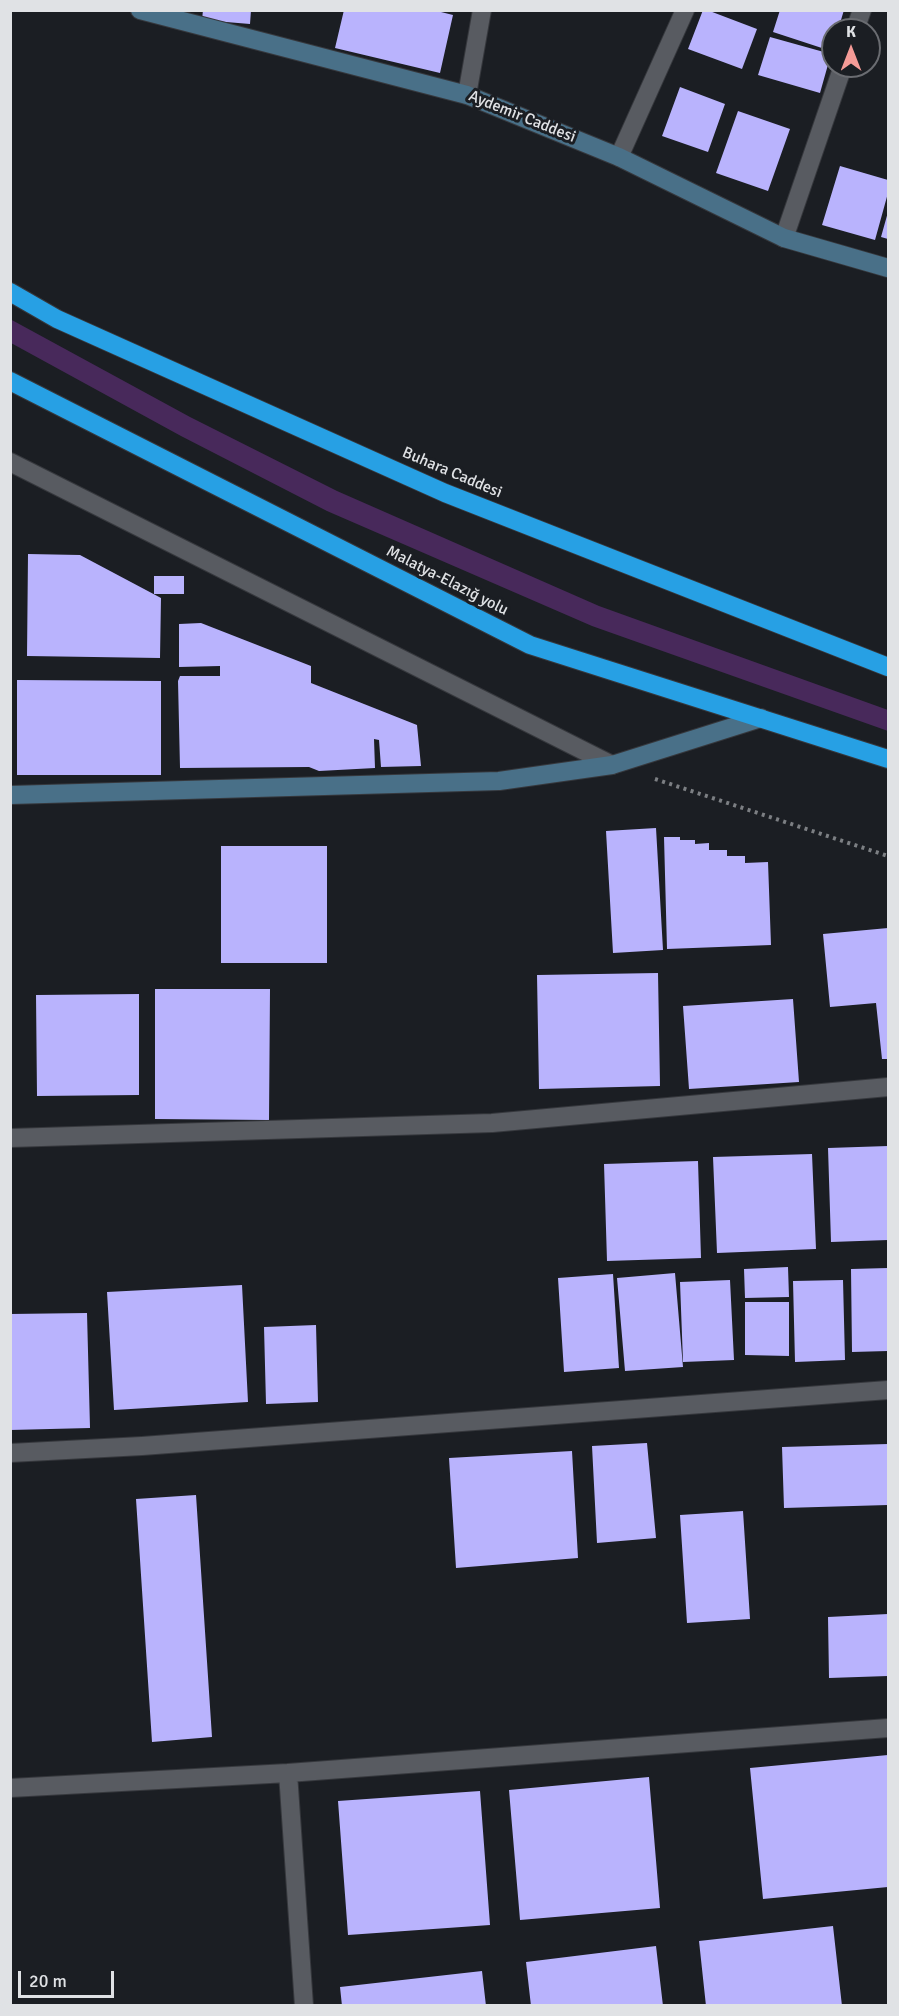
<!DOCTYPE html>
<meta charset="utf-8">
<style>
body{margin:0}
#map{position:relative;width:899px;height:2016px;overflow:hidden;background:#1b1e23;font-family:Signika,sans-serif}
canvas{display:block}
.frame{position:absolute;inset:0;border:12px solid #e0e2e5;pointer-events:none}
.north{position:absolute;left:821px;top:18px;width:60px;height:60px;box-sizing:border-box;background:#1b1e23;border:2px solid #6a6c71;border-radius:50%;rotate:0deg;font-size:16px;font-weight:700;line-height:24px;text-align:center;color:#e0e2e5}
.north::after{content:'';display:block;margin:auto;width:21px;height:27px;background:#f59b97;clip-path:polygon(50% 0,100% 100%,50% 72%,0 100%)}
.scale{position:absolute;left:18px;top:1971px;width:96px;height:27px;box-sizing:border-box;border:3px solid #e0e2e5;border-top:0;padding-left:8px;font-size:18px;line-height:21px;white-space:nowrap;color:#e0e2e5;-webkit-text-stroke:4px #1b1e23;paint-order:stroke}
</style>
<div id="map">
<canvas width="899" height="2016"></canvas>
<div class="frame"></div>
<div class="north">K</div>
<div class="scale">20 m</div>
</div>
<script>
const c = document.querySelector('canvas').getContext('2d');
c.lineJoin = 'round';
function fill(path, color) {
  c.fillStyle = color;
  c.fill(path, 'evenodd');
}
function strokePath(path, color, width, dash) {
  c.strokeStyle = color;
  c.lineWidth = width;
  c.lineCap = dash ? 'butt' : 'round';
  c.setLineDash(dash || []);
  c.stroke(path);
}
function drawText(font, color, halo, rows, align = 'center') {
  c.font = font + ' Signika,sans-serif';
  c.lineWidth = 6;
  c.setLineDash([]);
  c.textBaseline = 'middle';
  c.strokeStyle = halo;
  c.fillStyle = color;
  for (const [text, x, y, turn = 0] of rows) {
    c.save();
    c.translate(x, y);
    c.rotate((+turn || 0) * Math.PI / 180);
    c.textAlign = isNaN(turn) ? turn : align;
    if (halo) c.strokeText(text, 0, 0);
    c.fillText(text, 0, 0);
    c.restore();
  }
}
const green = new Path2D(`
 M10,319L190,417L337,491L599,606L888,710V731L592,626L327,511L181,436L11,343Z`);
const building = new Path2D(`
 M203,10H251L250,24L202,20Z
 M344,10H433L453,15L440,73L335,48Z
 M703,10H707L757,29L742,69L688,49Z
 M780,10H844L838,30H833L831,51L773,32Z
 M770,37L831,54L820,93L758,75Z
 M680,87L725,104L708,152L662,136Z
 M738,111L790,129L768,191L716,173Z
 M840,166L888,180V193L875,240L822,225Z
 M888,212V239L881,237Z
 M28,554L80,555L161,598L160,658L27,656Z
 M154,576H184V594H154Z
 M201,623L311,666V683L417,725L421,766L381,767L379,740L374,739L375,768L319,771L309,767L180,768L178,681L180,676H220V666L179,667V624Z
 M17,680L161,681V775H17Z
 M656,828L663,950L613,953L606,831Z
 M664,837H680V840H695V844L709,843V850H727V856H745V863L768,862L771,945L667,949Z
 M221,846H327V963H221Z
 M888,928V1059H882L876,1003L830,1007L823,934Z
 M658,973L660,1086L539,1089L537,975Z
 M155,989H270L269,1120L155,1119Z
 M139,994V1095L37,1096L36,995Z
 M793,999L799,1082L689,1089L683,1006Z
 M888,1146V1240L831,1242L828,1148Z
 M812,1154L816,1249L717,1253L713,1157Z
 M698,1161L701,1258L607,1261L604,1164Z
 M788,1267L789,1297L745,1298L744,1269Z
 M888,1268V1351L852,1352L851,1269Z
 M675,1273L683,1367L625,1371L617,1278Z
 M613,1274L619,1368L564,1372L558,1278Z
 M730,1280L734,1360L683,1362L680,1282Z
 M843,1280L845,1360L795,1362L793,1281Z
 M242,1285L248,1402L114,1410L107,1292Z
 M745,1302H789V1356L745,1355Z
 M87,1313L90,1428L10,1430V1314Z
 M316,1325L318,1402L266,1404L264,1327Z
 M647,1443L656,1538L597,1543L592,1446Z
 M888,1444V1505L784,1508L782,1447Z
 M572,1451L578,1558L456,1568L449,1458Z
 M196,1495L212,1737L152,1742L136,1499Z
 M743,1511L750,1619L687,1623L680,1515Z
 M888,1614V1676L829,1678L828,1617Z
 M888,1755V1887L763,1899L750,1768Z
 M649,1777L660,1908L520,1920L509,1790Z
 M480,1791L490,1925L348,1935L338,1801Z
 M833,1926L842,2006H706L699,1941Z
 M656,1946L663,2006H531L526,1962Z
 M482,1971L486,2006H342L340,1987Z`);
const path = new Path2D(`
 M655,779L888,856`);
const street = new Path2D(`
 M855,30L862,10
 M467,95L482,10
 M619,157L685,10
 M784,238L843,66
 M10,462L612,765
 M10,1138L492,1123L888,1087
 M10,1453L142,1446L888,1390
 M10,1788L288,1773
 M304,2006L288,1773L888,1728`);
const secondary = new Path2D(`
 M140,10L467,95L619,157L784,238L888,268
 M10,795L499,781L612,765L761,718`);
const highway = new Path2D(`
 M10,292L57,319L445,493L888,667
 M10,381L530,645L888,759`);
const streetNames = [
 ["Aydemir Caddesi",522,117,22],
 ["Buhara Caddesi",452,473,23],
 ["Malatya-Elazığ yolu",447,581,27]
];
fill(green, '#48295b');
fill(building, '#b9b3fd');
strokePath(street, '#36383d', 20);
strokePath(secondary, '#36383d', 20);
strokePath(highway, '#36383d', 20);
strokePath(path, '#7c7f83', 4, [3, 4.5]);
strokePath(street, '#585b61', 18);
strokePath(secondary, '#497088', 18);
strokePath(highway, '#27a0e4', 18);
drawText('16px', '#e0e2e5', '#1b1e23', streetNames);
</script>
